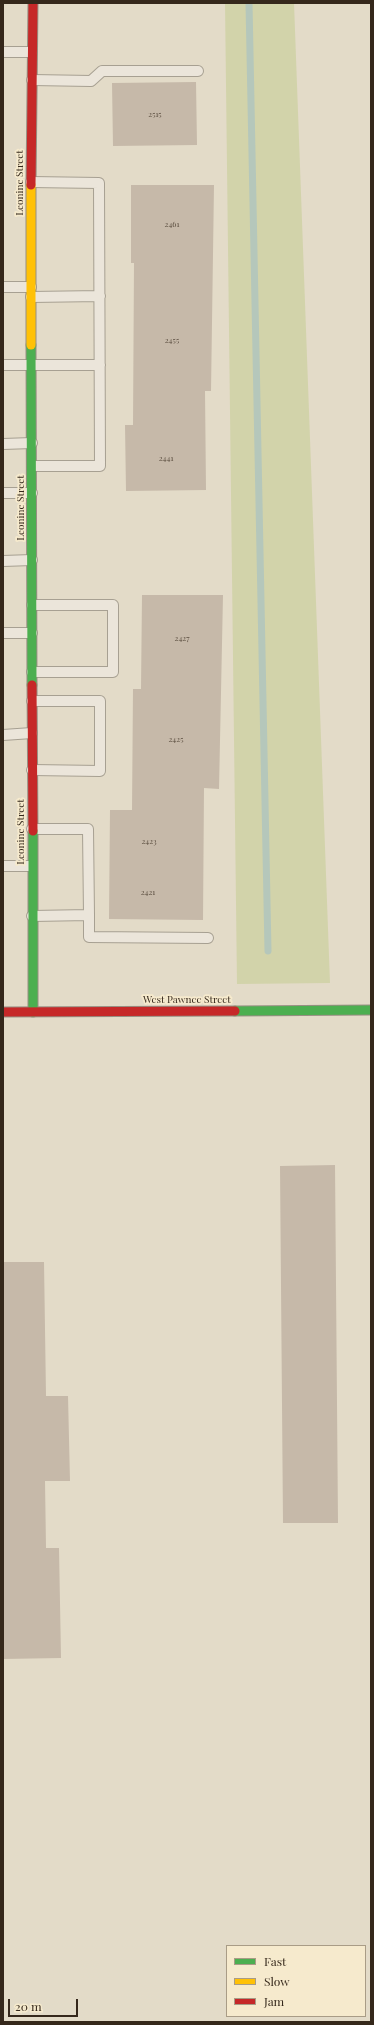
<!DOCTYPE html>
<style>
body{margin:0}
#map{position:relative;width:374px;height:2025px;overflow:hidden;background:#e3dbc8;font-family:"Playfair Display",serif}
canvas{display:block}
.frame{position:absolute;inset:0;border:4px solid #35281b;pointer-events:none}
.legend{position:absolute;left:226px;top:1945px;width:140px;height:72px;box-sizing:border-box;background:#f6eacd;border:1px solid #a99c86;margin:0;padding:5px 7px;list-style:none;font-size:12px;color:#35281b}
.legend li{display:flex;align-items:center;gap:8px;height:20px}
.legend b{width:20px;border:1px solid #a99c86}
.scale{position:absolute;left:8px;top:1999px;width:70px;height:18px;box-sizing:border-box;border:2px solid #35281b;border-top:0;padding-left:5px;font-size:12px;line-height:14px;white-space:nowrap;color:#35281b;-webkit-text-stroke:3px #f6eacd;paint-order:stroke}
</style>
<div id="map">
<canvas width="374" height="2025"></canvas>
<div class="frame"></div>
<ul class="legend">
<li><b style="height:5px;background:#4caf50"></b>Fast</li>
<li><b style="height:5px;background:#ffc107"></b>Slow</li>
<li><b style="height:5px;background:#c62828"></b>Jam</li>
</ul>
<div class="scale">20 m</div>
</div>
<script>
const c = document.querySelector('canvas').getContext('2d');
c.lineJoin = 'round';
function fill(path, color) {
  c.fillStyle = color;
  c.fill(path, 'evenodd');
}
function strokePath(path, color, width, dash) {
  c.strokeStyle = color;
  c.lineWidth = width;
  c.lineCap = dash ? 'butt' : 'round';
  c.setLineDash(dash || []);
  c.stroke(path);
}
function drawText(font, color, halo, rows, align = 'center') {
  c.font = font + ' "Playfair Display",serif';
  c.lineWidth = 3.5;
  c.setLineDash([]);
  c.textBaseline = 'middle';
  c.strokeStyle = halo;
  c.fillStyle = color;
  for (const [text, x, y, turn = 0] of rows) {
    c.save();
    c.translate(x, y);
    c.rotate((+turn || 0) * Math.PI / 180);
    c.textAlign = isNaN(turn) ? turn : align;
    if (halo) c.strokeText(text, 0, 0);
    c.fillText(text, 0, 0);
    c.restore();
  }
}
const green = new Path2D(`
 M225,3H294L330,983L237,984Z`);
const stream = new Path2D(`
 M249,3L268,951`);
const building = new Path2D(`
 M196,82L197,145L113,146L112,83Z
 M131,185H214L211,391H205L206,490L126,491L125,425H133L134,263H131Z
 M142,595H223L219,789L204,788L203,920L109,919L110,810H132L133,689H141Z
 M335,1165L338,1523H283L280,1166Z
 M3,1262H44L46,1396H68L70,1481H45L46,1548H59L61,1658L3,1659Z`);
const lane = new Path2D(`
 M3,52H32
 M32,80L91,81L102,71H198
 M31,182L99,183L100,466H32
 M3,287H31
 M31,297L100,296
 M3,365H100
 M3,444L32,443
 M3,493H32
 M3,561L32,560
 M32,605H113V672H32
 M3,633H32
 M32,701H100V771L32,770
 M3,735L32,733
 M32,829H88L89,915L32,916
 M3,866H32
 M89,915V937L208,938`);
const fast = new Path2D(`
 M31,345L32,685
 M33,831V1012
 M235,1011L371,1010`);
const slow = new Path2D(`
 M31,185V345`);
const jam = new Path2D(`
 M31,185L33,3
 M32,685L33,831
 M3,1012L235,1011`);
const numberNames = [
 ["2515",155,114],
 ["2461",172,224],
 ["2455",172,340],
 ["2441",166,458],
 ["2427",182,638],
 ["2425",176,739],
 ["2423",149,841],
 ["2421",148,892]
];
const streetNames = [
 ["Leonine Street",20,183,-90],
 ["Leonine Street",21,508,-90],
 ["Leonine Street",21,832,-90],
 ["West Pawnee Street",187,1000]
];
fill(green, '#d2d3aa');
strokePath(stream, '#b5c7bb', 7);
fill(building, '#c6b9a9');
strokePath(lane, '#a7a092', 12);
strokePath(fast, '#978f82', 11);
strokePath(slow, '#978f82', 11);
strokePath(jam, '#978f82', 11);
strokePath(lane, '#ebe5da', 10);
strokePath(fast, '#4caf50', 9);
strokePath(slow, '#ffc107', 9);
strokePath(jam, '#c62828', 9);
drawText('8px', '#594c3e', null, numberNames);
drawText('10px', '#35281b', '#f6eacd', streetNames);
</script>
